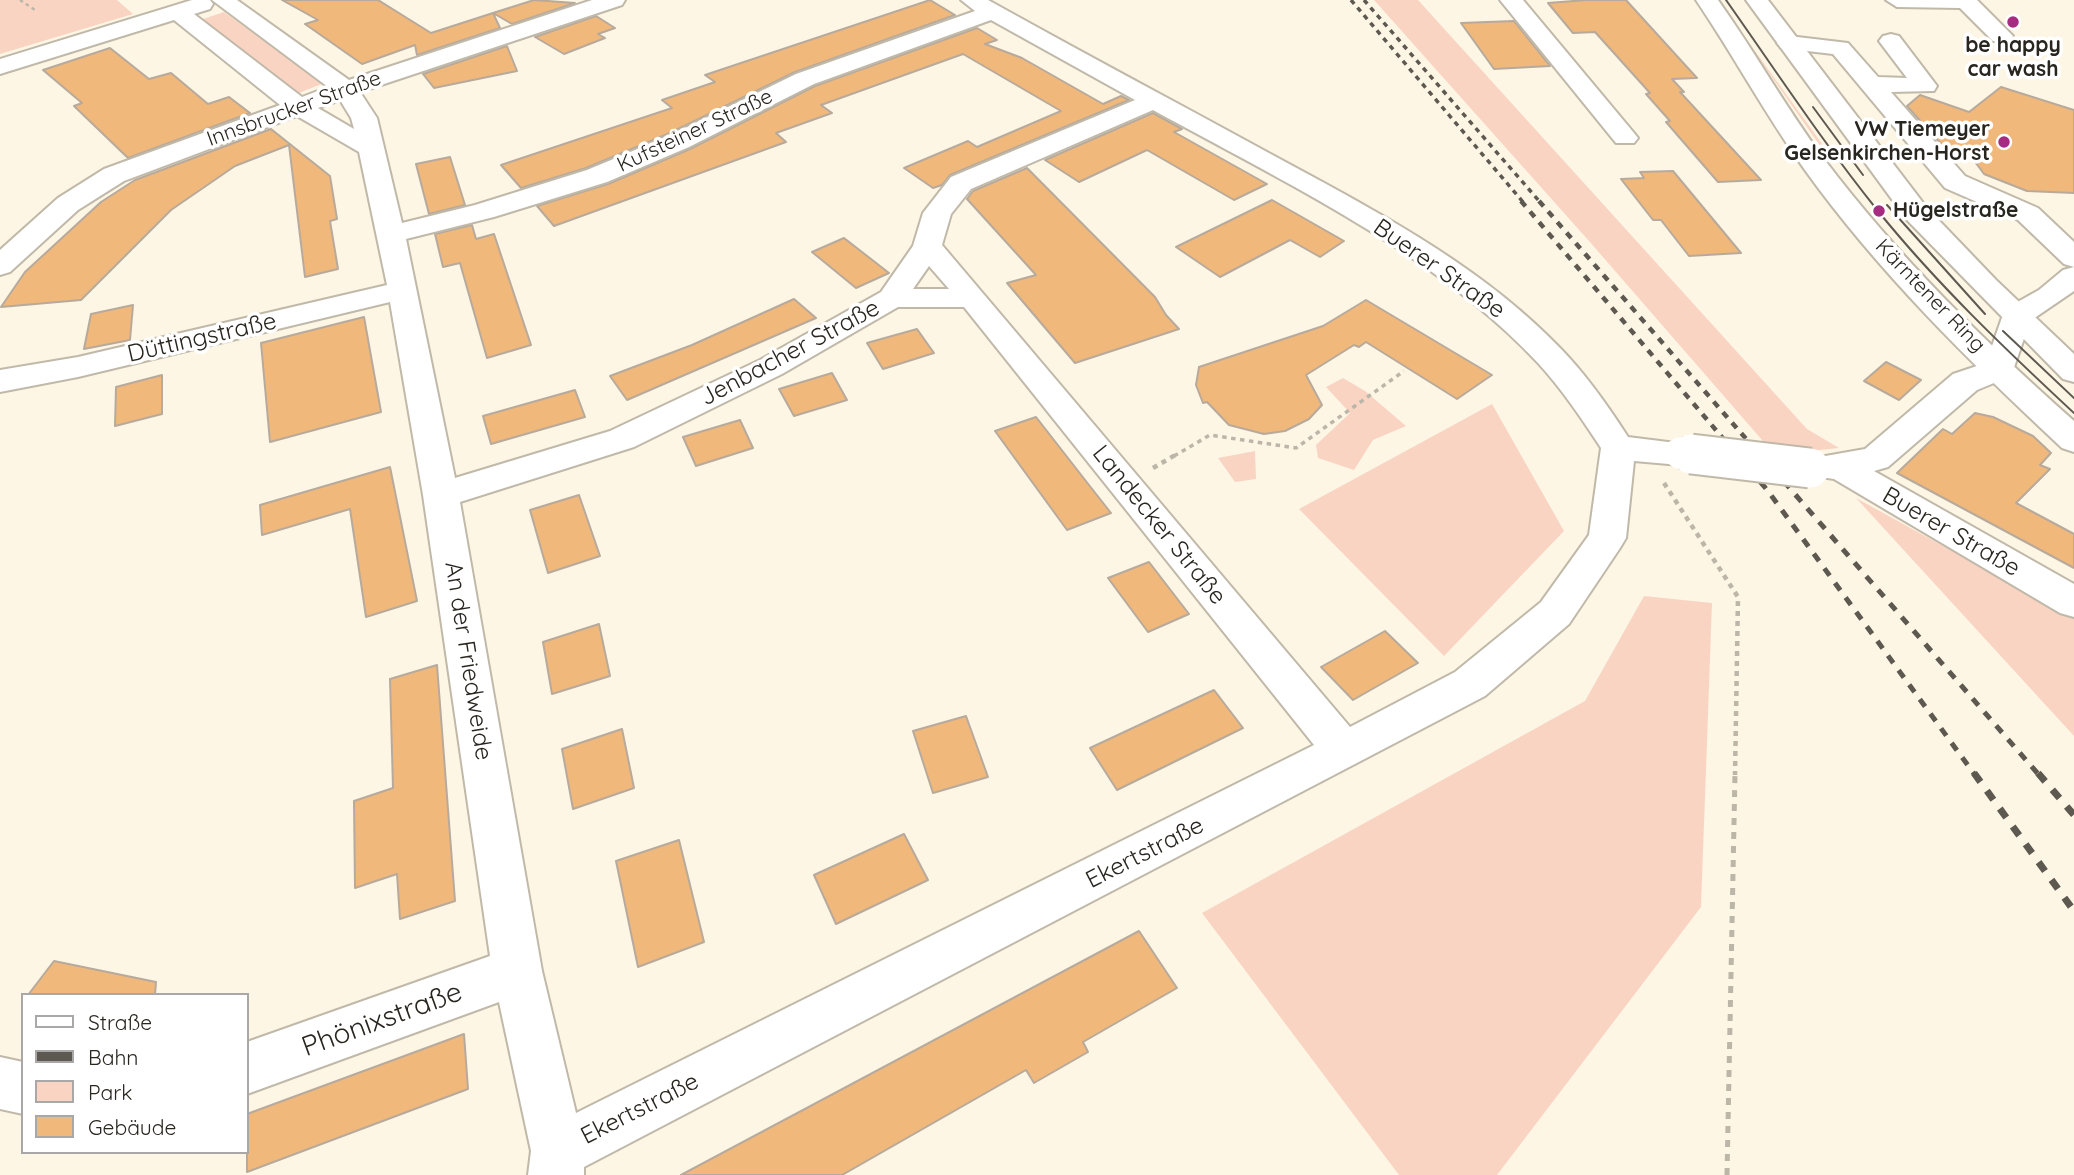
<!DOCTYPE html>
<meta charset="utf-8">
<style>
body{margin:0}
#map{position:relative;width:2074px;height:1175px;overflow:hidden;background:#fdf6e5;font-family:Quicksand,sans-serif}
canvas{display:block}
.legend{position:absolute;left:21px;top:993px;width:228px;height:161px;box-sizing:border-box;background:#fff;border:2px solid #a9a8a6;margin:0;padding:9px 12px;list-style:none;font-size:21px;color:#292620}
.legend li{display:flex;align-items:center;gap:14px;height:35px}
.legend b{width:35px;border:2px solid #a9a8a6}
</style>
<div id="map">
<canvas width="2074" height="1175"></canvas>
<ul class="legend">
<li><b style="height:9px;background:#fff"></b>Straße</li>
<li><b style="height:9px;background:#5d5950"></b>Bahn</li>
<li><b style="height:19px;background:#fad4c2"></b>Park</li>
<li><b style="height:19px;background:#f1b87b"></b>Gebäude</li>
</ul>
</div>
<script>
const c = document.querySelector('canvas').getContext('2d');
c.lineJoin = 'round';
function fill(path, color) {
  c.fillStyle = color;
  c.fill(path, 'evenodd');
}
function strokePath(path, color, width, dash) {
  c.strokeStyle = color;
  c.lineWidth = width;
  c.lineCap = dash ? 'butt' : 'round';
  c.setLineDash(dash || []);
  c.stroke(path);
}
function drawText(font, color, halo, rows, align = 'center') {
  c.font = font + ' Quicksand,sans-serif';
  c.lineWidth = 7;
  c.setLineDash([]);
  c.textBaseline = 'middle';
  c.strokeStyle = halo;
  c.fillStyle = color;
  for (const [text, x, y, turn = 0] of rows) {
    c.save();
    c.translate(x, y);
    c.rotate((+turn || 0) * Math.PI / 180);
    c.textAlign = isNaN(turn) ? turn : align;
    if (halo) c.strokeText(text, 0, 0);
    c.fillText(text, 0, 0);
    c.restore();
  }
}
const green = new Path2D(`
 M0,0H117L133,14L0,54Z
 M1374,0H1418L1807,429L1839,448L1810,451L1769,448L1589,241Z
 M1718,0L1833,159L1830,160Z
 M224,12L324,83L299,93L200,20Z
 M1343,378L1365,391L1406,426L1373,440L1354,470L1318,458L1316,445L1350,413L1326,387Z
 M1492,404L1564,531L1444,656L1299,509Z
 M1255,451L1256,479L1235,482L1218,458Z
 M1856,498L2074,618V736Z
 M1644,596L1712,603L1701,907L1497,1175H1399L1202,913L1585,701Z`);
const building = new Path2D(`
 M282,0H378L431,33L493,13L500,28L417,55L415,45L362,64L305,24L318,20Z
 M534,0L575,3L512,24L493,13Z
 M930,0L955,15L795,72L670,133L586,168L521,188L501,165L672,108L662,100L715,82L705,75Z
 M1586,0H1626L1697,78L1672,79L1684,92H1680L1761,180L1718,182L1666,122L1670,121L1646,94L1650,93L1595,32L1573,33L1548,3Z
 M596,16L615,28L598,34L605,38L564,54L535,37Z
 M1514,21L1550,66L1494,69L1461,23Z
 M977,28L997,40L985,44L1022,58L1103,104L1121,96L1129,100L950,175L942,185L933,188L904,168L968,141L977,147L1061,111L963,54L821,105L832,113L776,133L786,142L554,226L537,206L608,184L690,149L815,86Z
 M507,46L517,71L434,88L423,74Z
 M110,48L149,79L171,73L208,104L229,97L250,113L128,158L74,106L82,103L43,70Z
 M2001,87L2074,110V193L2027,191L1984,174L1970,155L1941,144L1907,106L1920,95L1969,112Z
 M1153,113L1182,129L1174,132L1267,184L1234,200L1147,150L1079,182L1045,160Z
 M271,129L330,176L337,219L330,221L338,269L305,277L289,145L235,166L171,210L81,300L1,307L25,272L101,202L135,180Z
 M450,157L465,205L429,214L416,164Z
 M1027,168L1155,297L1166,315L1179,329L1075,363L1007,283L1036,275L967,199L973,191Z
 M1673,171L1741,253L1689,256L1661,220H1653L1621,179L1644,178L1640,172Z
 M1272,200L1344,241L1320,257L1290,240L1220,277L1176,247Z
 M472,225L476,239L494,234L531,345L487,358L460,263L443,267L435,234Z
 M844,238L889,273L856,288L812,252Z
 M794,299L816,318L627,400L610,376L692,345Z
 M1366,300L1492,375L1457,399L1366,342L1359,347L1354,345L1306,375L1322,405L1309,419L1285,431L1264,434L1229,425L1207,402L1203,403L1196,385L1199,367L1323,326Z
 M133,305L130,340L84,349L91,314Z
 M364,317L381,412L270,442L261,343Z
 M917,329L934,353L883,369L867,343Z
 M1886,362L1921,380L1899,400L1864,381Z
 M832,373L847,400L794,416L779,389Z
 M162,375V414L115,426L116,387Z
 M575,390L585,417L491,444L483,416Z
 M1975,413L1993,417L2033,436L2051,453L2040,465L2050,469L2016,503L2074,534V568L1897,473L1943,429L1952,434Z
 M1036,417L1089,485L1111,513L1067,530L995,431Z
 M740,420L753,448L696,466L683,437Z
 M390,467L417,601L366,617L350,509L262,535L260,505Z
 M579,495L600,556L548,573L530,510Z
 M1149,562L1189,614L1148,632L1108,578Z
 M599,624L610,676L552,694L543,642Z
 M1385,631L1418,663L1353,700L1321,667Z
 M437,665L455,901L400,919L397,874L355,888L354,801L393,788L390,679Z
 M1214,690L1243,728L1117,790L1090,748Z
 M966,716L988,777L933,793L913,731Z
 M622,729L634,788L573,809L562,749Z
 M904,834L928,880L836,924L814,875Z
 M679,840L704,942L638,967L616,861Z
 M1139,931L1177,988L1083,1042L1088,1052L1034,1083L1026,1070L842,1175H681Z
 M54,961L156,982L155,995H28Z
 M464,1034L468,1089L247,1172V1114Z`);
const pathFar3 = new Path2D(`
 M20,0L35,10`);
const pathFar2 = new Path2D(`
 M1174,456L1210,435L1296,448L1404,371`);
const pathFar1 = new Path2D(`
 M1153,468L1177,454
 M1664,483L1738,597L1735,775`);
const path = new Path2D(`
 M1727,1175L1735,773`);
const minor = new Path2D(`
 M192,0H210L213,4L210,9L194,14L302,97L328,87L212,0H237L349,80L592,0H625L622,5L360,92L377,118L402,223L475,205L587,170L671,135L796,74L975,11L961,0H988C1081,52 1174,101 1267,152C1370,208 1479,263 1561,349C1587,376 1608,406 1628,437L1692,445L1697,453L1692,461L1680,465L1634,461L1626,538L1620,548L1569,624L1485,696L584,1167V1175H528L531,1151L499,1002L247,1094V1042L490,956L423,495L390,302L78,377L0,392V370L78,357L387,285L359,152L297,116L124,181L78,210L10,272L0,275V250L58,198L104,169L280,105L174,20L0,74V59ZM991,20L1135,100L951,177L923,213L913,246L881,292L760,360L610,431L455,478L406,239L494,217L607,182L689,147L814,84ZM340,100L351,118L354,129L318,108ZM1153,110C1282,181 1438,255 1538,363C1562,389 1582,419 1601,448L1589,535L1541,602L1455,672L1350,727L942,245L951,214L971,189ZM929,266L949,289H913ZM898,307H964L1314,745L576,1113L542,971L460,502L634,447L782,374Z
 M1500,0H1523L1634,133L1638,138L1634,143H1616Z
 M1886,0H1977L2013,36L2009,41H1993L1960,8L1897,7Z
 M1891,34L1899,36L1937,86L1934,91L1891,92L1965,176L2038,208L2074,242V267L2064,264L2018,220L1945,188L1833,54L1781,48L1777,43L1781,38L1789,36L1848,43L1878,77L1907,78L1879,41L1883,36Z
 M2074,267V291L2030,321L2011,376L1977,390L1888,467L1874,471L2074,584V617L2060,613L1834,479L1814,476L1808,467L1814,458L1865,449L1953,374L1986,363L2005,309L2039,290L2063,270Z
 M0,1057L23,1062V1114L0,1109Z`);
const major = new Path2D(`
 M1696,0H1718C1755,52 1786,108 1824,159C1897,256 1984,341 2074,421V452L2062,448C1970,362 1879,273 1805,170C1766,116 1734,56 1696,0Z
 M1746,0H1768L1927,208L1996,280L2074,354V382L2063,379L1907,220Z`);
const tram = new Path2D(`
 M1726,0C1776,71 1824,144 1878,211C1937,284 2005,349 2074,413
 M1813,107L1863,175
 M1887,205L1985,314
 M2003,331L2074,398`);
const railFar3 = new Path2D(`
 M1351,0L1523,202
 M1364,0L1540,202`);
const railFar2 = new Path2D(`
 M1521,201L1738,456
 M1539,201L1761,456`);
const railFar1 = new Path2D(`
 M1737,454L1768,491L1975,775
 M1760,454L2039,775`);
const rail = new Path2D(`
 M1974,773L2074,911
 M2038,773L2074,815`);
const minorBridgeFar1 = new Path2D(`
 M1680,453L1706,456`);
const minorBridge = new Path2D(`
 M1691,454L1810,468`);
const markers = [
 [2013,22,7,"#a62c81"],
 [2004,142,7,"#a62c81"],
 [1879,211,7,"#a62c81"]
];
const farPoinames = [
 ["be happy",2013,46],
 ["car wash",2013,70],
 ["VW Tiemeyer",1990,130,"right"],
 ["Gelsenkirchen-Horst",1990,154,"right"],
 ["Hügelstraße",1893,211,"left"]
];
const farStreetnames = [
 ["Innsbrucker Straße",294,109,-20],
 ["Kufsteiner Straße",695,131,-25],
 ["Kärntener Ring",1930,296,46]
];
const streetNames = [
 ["Buerer Straße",1439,269,35],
 ["Düttingstraße",202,338,-13],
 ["Jenbacher Straße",790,353,-28],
 ["Landecker Straße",1159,525,51],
 ["Buerer Straße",1951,532,30],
 ["An der Friedweide",468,661,81],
 ["Ekertstraße",1145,853,-27],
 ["Ekertstraße",640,1109,-27]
];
const nearStreetnames = [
 ["Phönixstraße",382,1020,-20]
];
fill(green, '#fad4c2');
fill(building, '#f1b87b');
strokePath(building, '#b7aa9c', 2);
strokePath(minor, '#c0b9a9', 4);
strokePath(major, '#c0b9a9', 4);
strokePath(pathFar3, '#bbb6a8', 2.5, [3.5, 3.5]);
strokePath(pathFar2, '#bbb6a8', 3.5, [4.5, 4.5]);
strokePath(pathFar1, '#bbb6a8', 4.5, [5, 5]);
strokePath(path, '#bbb6a8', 5, [7, 7]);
fill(minor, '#fff');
fill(major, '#fff');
strokePath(tram, '#5d5950', 2);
strokePath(railFar3, '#5d5950', 3.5, [5, 5]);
strokePath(railFar2, '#5d5950', 4.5, [7, 7]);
strokePath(railFar1, '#5d5950', 5, [9, 9]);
strokePath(rail, '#5d5950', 7, [11, 11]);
strokePath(minorBridgeFar1, '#c0b9a9', 33, []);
strokePath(minorBridge, '#c0b9a9', 43, []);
strokePath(minorBridgeFar1, '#fff', 31);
strokePath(minorBridge, '#fff', 39);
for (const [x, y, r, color] of markers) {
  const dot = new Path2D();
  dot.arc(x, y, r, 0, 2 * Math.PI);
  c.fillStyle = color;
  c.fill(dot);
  strokePath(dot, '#fff', 2.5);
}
drawText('bold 21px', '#292620', '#fff', farPoinames);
drawText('21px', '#292620', '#fff', farStreetnames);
drawText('24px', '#292620', '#fff', streetNames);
drawText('28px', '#292620', '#fff', nearStreetnames);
</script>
